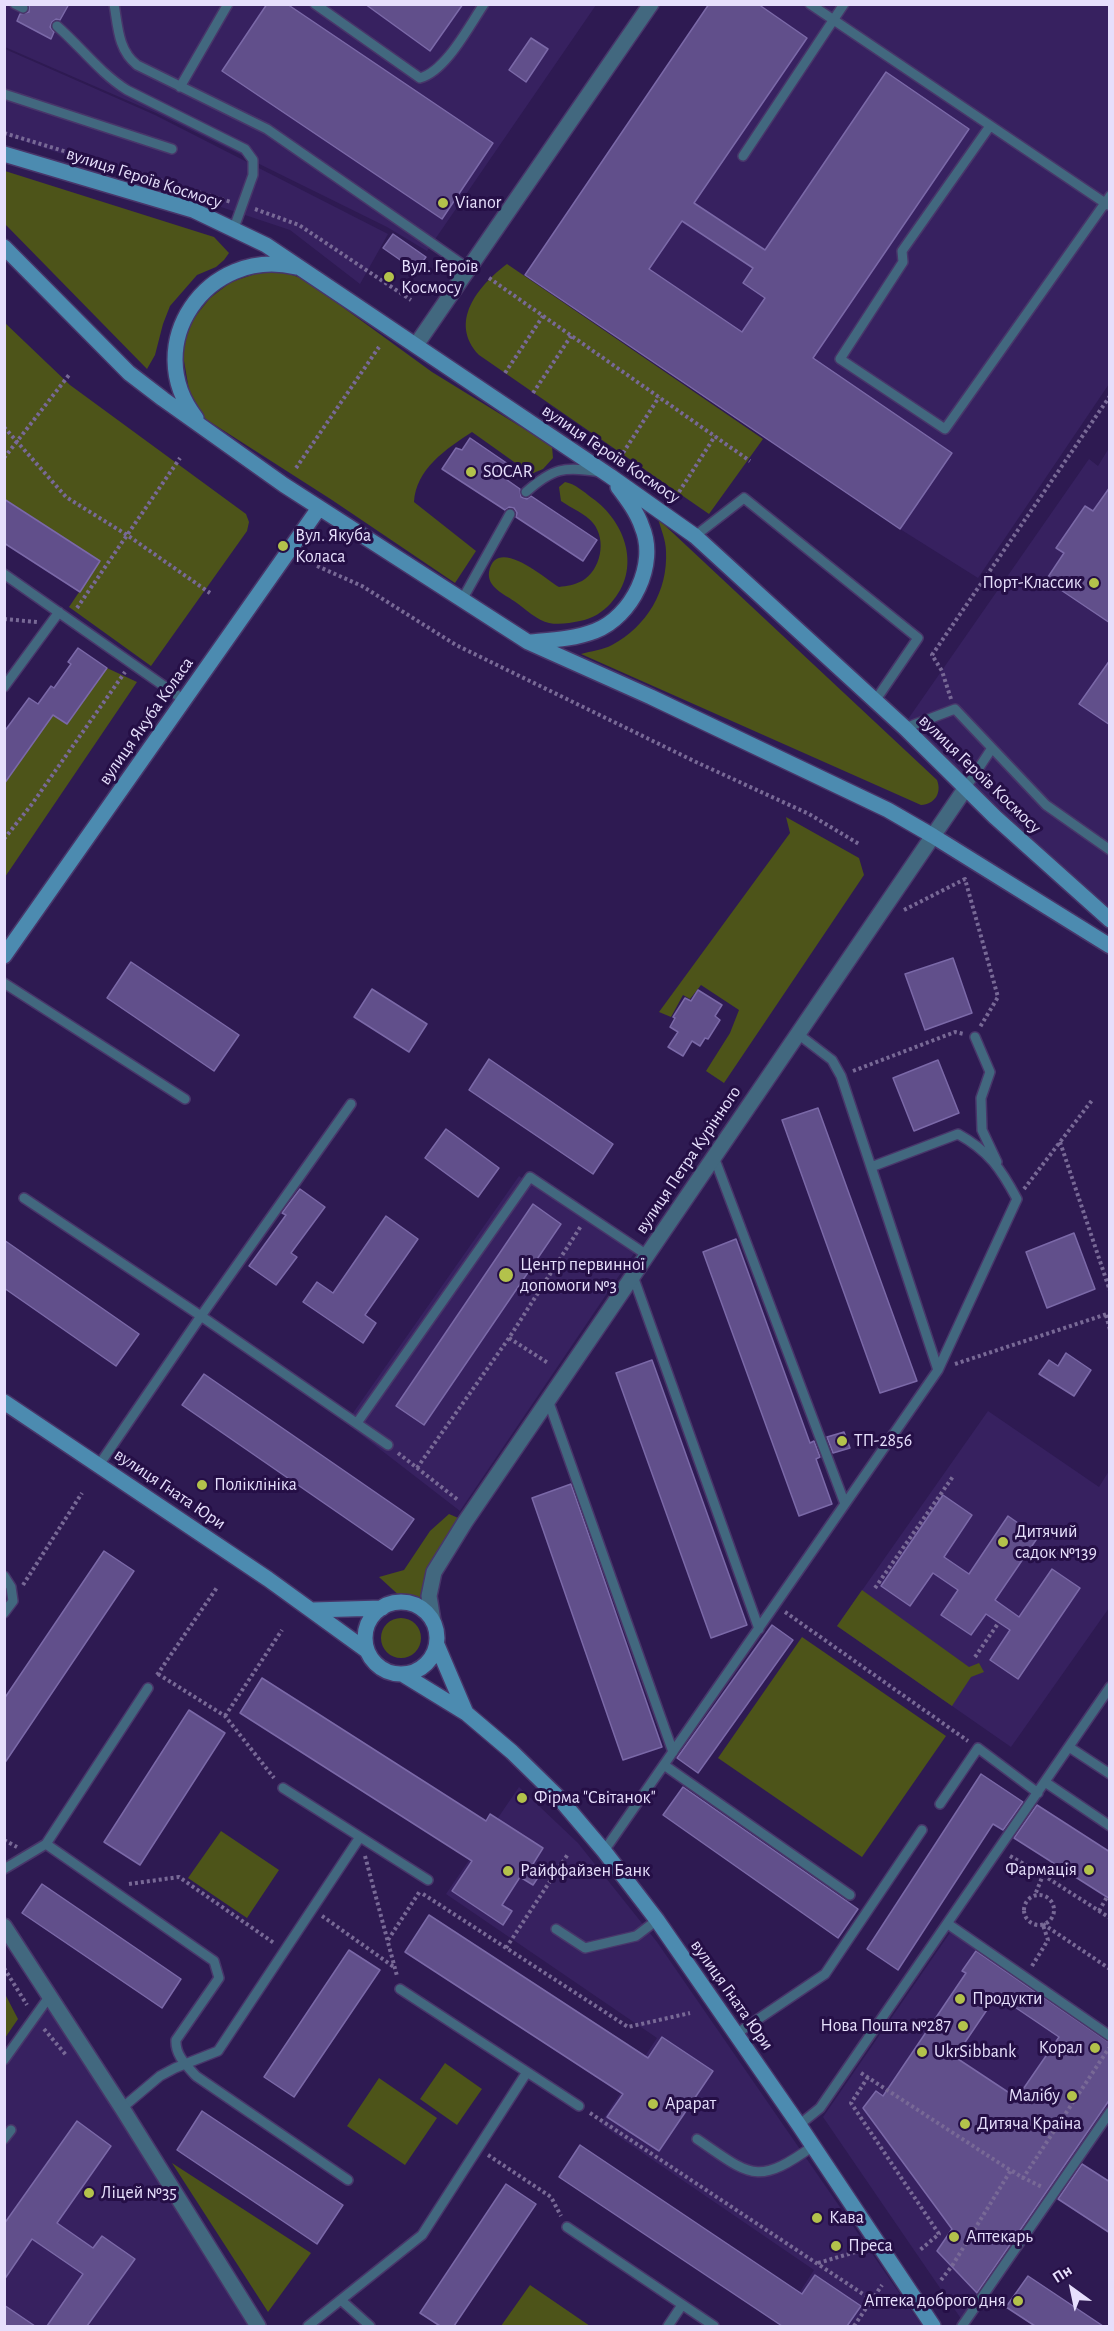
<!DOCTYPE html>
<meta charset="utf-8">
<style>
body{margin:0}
#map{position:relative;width:1114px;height:2331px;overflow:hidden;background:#2e1a52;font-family:"Alegreya Sans",sans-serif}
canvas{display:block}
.frame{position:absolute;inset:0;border:6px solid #e6dffc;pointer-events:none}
.north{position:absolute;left:1042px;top:2259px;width:60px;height:60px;-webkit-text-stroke:4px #250f46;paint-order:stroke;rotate:327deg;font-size:16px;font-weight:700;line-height:24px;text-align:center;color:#e6dffc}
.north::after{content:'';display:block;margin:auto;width:21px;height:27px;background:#e6dffc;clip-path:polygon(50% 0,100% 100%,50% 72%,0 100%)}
</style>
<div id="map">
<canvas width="1114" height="2331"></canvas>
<div class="frame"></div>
<div class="north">Пн</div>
</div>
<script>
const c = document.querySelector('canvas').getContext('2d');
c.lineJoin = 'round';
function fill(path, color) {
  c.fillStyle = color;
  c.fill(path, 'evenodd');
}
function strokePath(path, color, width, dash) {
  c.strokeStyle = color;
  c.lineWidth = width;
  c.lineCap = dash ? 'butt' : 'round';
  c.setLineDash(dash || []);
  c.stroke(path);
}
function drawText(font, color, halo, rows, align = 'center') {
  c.font = font + ' "Alegreya Sans",sans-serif';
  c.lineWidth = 6;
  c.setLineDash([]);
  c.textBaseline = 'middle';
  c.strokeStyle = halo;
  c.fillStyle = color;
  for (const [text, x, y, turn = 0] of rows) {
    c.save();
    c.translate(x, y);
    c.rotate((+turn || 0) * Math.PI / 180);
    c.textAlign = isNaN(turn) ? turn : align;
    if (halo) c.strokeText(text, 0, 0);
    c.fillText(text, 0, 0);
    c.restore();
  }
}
const built = new Path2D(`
 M5,5H596L427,251L387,227L156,113L5,47Z
 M709,5H1109V384L978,578L900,529L525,275Z
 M5,49L155,115L388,234L360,284L290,230L5,135Z
 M1109,448V910L906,722L1089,459L1098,466Z
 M519,1176L635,1252L460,1511L346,1423Z
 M988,1411L1099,1487L1109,1471V1608L1011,1747L837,1626Z
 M519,1787L578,1843L657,1942L922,2326H778L814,2270L600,2124L657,2038L446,1894Z
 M956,1924L1109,2029V2118L966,2326L823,2117Z
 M49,1997L258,2326H5V2060Z`);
const green = new Path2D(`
 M5,171L214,237L229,253L224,260L216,267L197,275L170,306L163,324L155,355L147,369L5,224Z
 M507,264L763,439L709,514L479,355C448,322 478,286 507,264Z
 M280,271L304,279L432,372L552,446L553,458L543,469L531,474L472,432C446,449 416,469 414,502L476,551L455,583L332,500L204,418L189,390L184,361V340L194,318L210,298L231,282L255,274Z
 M4,322L70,385L246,514L249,522L247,531L151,666L69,607L100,561L5,499Z
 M565,482C575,484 583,491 592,498C626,522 642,569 611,603C603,612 592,619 580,621C570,623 559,625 549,623C538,621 524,608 514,601C504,594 487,587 489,572C496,535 544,578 559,587C567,586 574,585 582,581C601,570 607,540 593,523C586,514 571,508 561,501L559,487Z
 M658,519L937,780C942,793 935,804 921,805L581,654C591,651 603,650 612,645C647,626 668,591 666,551C666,541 661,529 658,519Z
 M107,668L137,682L5,877V774L9,777L53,715L67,724Z
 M786,817L859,858L864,875L724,1083L706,1071L730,1033L739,1010L701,985L690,999L683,995L671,1017L659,1012L790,833Z
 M449,1514L463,1520L426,1609L403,1599L379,1577L404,1570L430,1531Z
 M862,1590L969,1667L979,1663L984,1672L971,1677L952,1706L837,1626Z
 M381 1638a20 20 0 1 1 40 0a20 20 0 1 1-40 0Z
 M802,1637L946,1736L862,1857L718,1758Z
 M221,1831L279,1870L247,1918L188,1878Z
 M5,1994L18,2019L5,2038H4Z
 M445,2063L482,2089L457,2125L420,2099Z
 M379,2078L437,2118L405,2165L347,2126Z
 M172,2163L311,2253L268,2312Z
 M530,2285L590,2326H501Z`);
const building = new Path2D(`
 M29,4H69L60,20L56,19L52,22L50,27L54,32L51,39L17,21L20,14L29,12Z
 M267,4H287L493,143L442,219L222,71Z
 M365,4H463L430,51Z
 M709,4H758L807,38L694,203L765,250L886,72L969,129L813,358L952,453L900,529L525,275ZM682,221L753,268L743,283L765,298L742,332L649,269Z
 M531,38L548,49L526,82L509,70Z
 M393,234L426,257L416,271L383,248Z
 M470,438L508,464L500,475L520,489L521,497L527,499L531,496L597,540L583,561L516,517L517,513L514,508L509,507L505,510L442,469L456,448L462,450Z
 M1110,487V623L1046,580L1064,553L1056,548L1085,506L1093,511Z
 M4,499L100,561L80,592L4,543Z
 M78,648L107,668L67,724L53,715L4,784V732L29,698L38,704L51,686L54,688L71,664L68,662Z
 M1110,660V725L1079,704Z
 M953,958L972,1013L925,1030L905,974Z
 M131,962L239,1035L214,1071L107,998Z
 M372,989L427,1024L409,1052L354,1017Z
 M698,990L722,1005L715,1016L720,1020L708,1039L705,1038L700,1046L692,1041L683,1056L668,1047L678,1032L670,1027L675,1018L673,1017L685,998L691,1001Z
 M489,1059L613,1144L593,1174L469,1090Z
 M938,1060L959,1113L914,1131L893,1078Z
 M818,1108L917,1381L880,1393L782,1120Z
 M446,1129L499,1168L478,1197L425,1158Z
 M300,1189L325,1207L291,1253L297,1257L276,1285L249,1266L286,1215L282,1213Z
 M533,1204L561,1224L424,1425L396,1406Z
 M386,1216L418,1239L365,1315L376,1323L363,1343L303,1302L317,1282L333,1293Z
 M1074,1233L1095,1289L1047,1308L1026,1252Z
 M736,1239L810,1443L814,1441L820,1457L816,1459L832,1504L799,1516L703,1252Z
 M4,1240L139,1334L116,1366L4,1288Z
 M1066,1353L1091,1370L1074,1396L1039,1374L1049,1360L1058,1366Z
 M652,1360L747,1625L711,1638L616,1373Z
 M204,1374L414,1519L392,1550L182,1405Z
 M844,1432L850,1448L833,1453L827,1437Z
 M571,1484L662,1747L623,1760L532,1498Z
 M943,1495L972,1515L944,1557L969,1574L1008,1516L1038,1537L995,1600L1019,1617L1052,1569L1080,1588L1018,1679L990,1660L1010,1630L986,1614L971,1635L941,1615L958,1590L933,1573L910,1606L881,1586Z
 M104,1551L134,1571L4,1764V1699Z
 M772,1625L793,1640L698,1773L677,1758Z
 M262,1678L486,1821L490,1814L543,1848L533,1864L543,1870L533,1885L520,1877L502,1905L512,1911L503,1925L452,1891L472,1861L240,1713Z
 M189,1710L225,1733L140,1865L104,1842Z
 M981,1774L1023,1802L1003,1830L993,1824L898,1970L867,1949Z
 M683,1787L858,1909L838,1938L663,1815Z
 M1037,1805L1110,1852V1899L1014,1838Z
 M42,1884L181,1979L162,2008L22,1913Z
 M429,1915L648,2058L662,2037L713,2071L659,2151L607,2117L623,2094L405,1952Z
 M349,1950L380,1970L294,2097L264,2077Z
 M976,1951L1110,2043V2099L977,2293L937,2251L952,2229L863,2108L876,2091L883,2096L966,1973L962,1971ZM997,1995L1059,2037L1017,2098L955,2057Z
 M202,2111L343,2205L317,2244L177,2150Z
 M77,2121L111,2146L57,2223L93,2248L102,2236L135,2259L87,2326H47L83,2274L32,2239L4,2280V2224Z
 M580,2145L802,2294L815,2275L861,2306L847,2326H782L559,2177Z
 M1082,2164L1110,2182V2233L1058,2199Z
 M506,2184L536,2204L454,2326H440L420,2313Z
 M1028,2276L1103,2326H1035L1006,2307Z
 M4,2305L35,2326H4Z`);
const path = new Path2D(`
 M4,133L170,183
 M198,192L231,202
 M255,209L299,225L411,300
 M489,278L750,461
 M505,373L543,316
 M533,393L571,336
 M4,427L66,497L127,535L210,593
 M623,453L659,397
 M4,458L69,375
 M296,468L379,347
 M679,492L715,436
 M317,566L362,586L456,645L696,762L809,814L859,844
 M77,608L180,458
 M4,619L37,622
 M951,699L942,671L932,655L1110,396
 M4,839L32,804L125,672
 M904,910L965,879L998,997L980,1027
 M853,1071L955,1032L964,1034
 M1060,1142L1110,1291
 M1024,1189L1093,1099
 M1106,1315L1110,1330
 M509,1338L548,1363
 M955,1364L1110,1313
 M398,1453L458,1500
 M417,1468L509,1338L581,1226
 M23,1585L82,1493
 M875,1588L954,1475
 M785,1612L968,1741
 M975,1657L999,1622
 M158,1674L225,1716L274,1778
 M157,1675L218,1586
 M225,1716L282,1630
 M4,1840L17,1847
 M365,1856L397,1976
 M1010,1856L1043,1875L1035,1895
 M1043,1875L1110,1918
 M129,1884L179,1877L274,1943
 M423,1894L628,2027L690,2013
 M1024 1910a15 15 0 1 1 30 0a15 15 0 1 1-30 0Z
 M1099,1911L1107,1897
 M322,1916L394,1967
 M1043,1924L1110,1969
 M388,1940L420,1891
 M506,1948L568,1854
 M1032,1966L1048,1940L1043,1925
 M4,1968L27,2005
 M44,2029L66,2055
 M861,2073L1013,2172
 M868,2077L851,2103L939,2234L920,2250
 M590,2113L872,2300
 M488,2155L551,2197L561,2216
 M1022,2177L1042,2187
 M818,2263L859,2251
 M941,2280L952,2266L1011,2170L1023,2178L1109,2048
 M854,2326L882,2285`);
const lane = new Path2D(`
 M15,4L23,8
 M114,4C118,27 118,50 137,65L267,129L469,269
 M315,4L420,78C446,71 469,26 484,4
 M810,4L1108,205
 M57,26C81,47 100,73 127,90L245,149L253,160V175L234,228
 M180,87L228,4
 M4,94L172,149
 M990,126L902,251L903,262L840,359L945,429L1110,196
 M743,156L844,4
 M526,492C553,468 564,466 600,472
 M695,536L744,498L918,638L875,701
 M4,574L184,700
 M462,600L510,514
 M4,687L59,612
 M905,728L955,709L1046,805L1110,850
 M965,789L992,748
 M4,983L185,1099
 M798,1034L832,1060L841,1076L938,1370
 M975,1037L990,1072L981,1098L982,1130L997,1162
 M351,1104L201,1316L388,1445
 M714,1157L845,1504
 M24,1198L201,1316L99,1465
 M633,1276L759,1629
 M548,1400L673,1752
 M357,1423L530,1177L647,1255
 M4,1576L11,1587L13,1601L4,1613
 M1069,1747L1110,1774
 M664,1765L850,1895
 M1045,1782L1110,1826
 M283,1788L428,1880
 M940,1804L978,1748L1038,1793
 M46,1844L214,1961L219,1978L176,2040C175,2055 186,2065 196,2076L348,2180
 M604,1851L938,1370L1017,1199C1001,1169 989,1151 958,1134L871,1167
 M4,1869L46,1844L148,1688
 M948,1924L1110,2036
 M556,1929L585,1948L636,1936L657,1920
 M400,1989L579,2106
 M736,2034L825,1974L922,1830
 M4,2060L49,1997
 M122,2108L160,2076L175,2068L218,2051L360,1837
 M799,2125L820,2108L1110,1687
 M4,2139L11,2130
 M697,2139C750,2175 756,2187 813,2146
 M567,2227L714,2326
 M342,2301L370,2326
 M308,2326L422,2235L527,2072
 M668,2326L682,2305
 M962,2326L1110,2112`);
const street = new Path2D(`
 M416,345L651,4
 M433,1621L429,1596L434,1572L465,1522L965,789
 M4,1926L122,2108L258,2326`);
const secondary = new Path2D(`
 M4,154L193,210L266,245L610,476L695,536L905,728L995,817L1110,920
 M4,247L129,373L163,399L284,485L528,642L651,697L888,810L933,836L1110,946
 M196,418C139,345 207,246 296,267
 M531,642C553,640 574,639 595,631C632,617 658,564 642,527C637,512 627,499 618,487
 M4,956L319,508
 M4,1402L268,1579L366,1650
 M365 1638a36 36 0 1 1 72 0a36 36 0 1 1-72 0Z
 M313,1610L382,1608
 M437,1645L466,1713
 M404,1675L466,1713L512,1752L559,1798L604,1851L657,1920L799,2125L933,2326`);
const markers = [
 [443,203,6,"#b3c24b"],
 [389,277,6,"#b3c24b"],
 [471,472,6,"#b3c24b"],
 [283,546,6,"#b3c24b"],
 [1094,583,6,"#b3c24b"],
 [506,1275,8,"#b3c24b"],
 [842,1441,6,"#b3c24b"],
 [202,1485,6,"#b3c24b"],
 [1003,1542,6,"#b3c24b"],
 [522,1798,6,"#b3c24b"],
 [1089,1870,6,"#b3c24b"],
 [508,1871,6,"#b3c24b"],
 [960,1999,6,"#b3c24b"],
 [963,2026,6,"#b3c24b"],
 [1095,2048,6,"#b3c24b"],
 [922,2052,6,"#b3c24b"],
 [1072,2096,6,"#b3c24b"],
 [653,2104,6,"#b3c24b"],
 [965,2124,6,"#b3c24b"],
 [89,2193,6,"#b3c24b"],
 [817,2218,6,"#b3c24b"],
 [954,2237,6,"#b3c24b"],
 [836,2246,6,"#b3c24b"],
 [1018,2301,6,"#b3c24b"]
];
const streetNames = [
 ["вулиця Героїв Космосу",144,178,18],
 ["вулиця Героїв Космосу",611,454,34],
 ["вулиця Якуба Коласа",146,721,-55],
 ["вулиця Героїв Космосу",980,774,44],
 ["вулиця Петра Курінного",688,1160,-56],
 ["вулиця Гната Юри",170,1489,34],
 ["вулиця Гната Юри",732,1995,55]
];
const poiNames = [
 ["Vianor",455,203],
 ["Вул. Героїв",401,267],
 ["Космосу",401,288],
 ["SOCAR",483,472],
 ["Вул. Якуба",295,536],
 ["Коласа",295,557],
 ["Порт-Классик",1082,583,"right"],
 ["Центр первинної",520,1265],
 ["допомоги №3",520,1286],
 ["ТП-2856",854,1441],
 ["Поліклініка",214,1485],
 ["Дитячий",1015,1532],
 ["садок №139",1015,1553],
 ["Фірма \"Світанок\"",534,1798],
 ["Фармація",1077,1870,"right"],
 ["Райффайзен Банк",520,1871],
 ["Продукти",972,1999],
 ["Нова Пошта №287",951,2026,"right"],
 ["Корал",1083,2048,"right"],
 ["UkrSibbank",934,2052],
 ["Малібу",1060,2096,"right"],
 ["Арарат",665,2104],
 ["Дитяча Країна",977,2124],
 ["Ліцей №35",101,2193],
 ["Кава",829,2218],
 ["Аптекарь",966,2237],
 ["Преса",848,2246],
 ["Аптека доброго дня",1006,2301,"right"]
];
fill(built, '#372160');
fill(green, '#4d5419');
fill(building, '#614f8b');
strokePath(building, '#7b69a8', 1.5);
strokePath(lane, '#48366a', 12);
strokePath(street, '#48366a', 18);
strokePath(secondary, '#48366a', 18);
strokePath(path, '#786996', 4, [3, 3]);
strokePath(lane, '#42687f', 9);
strokePath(street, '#42687f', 15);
strokePath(secondary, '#4c8bb0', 15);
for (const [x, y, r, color] of markers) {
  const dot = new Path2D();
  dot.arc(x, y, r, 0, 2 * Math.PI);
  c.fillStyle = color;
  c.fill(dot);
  strokePath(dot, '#250f46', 2);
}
drawText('18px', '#e6dffc', '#250f46', streetNames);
drawText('18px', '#e6dffc', '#250f46', poiNames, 'left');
</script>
